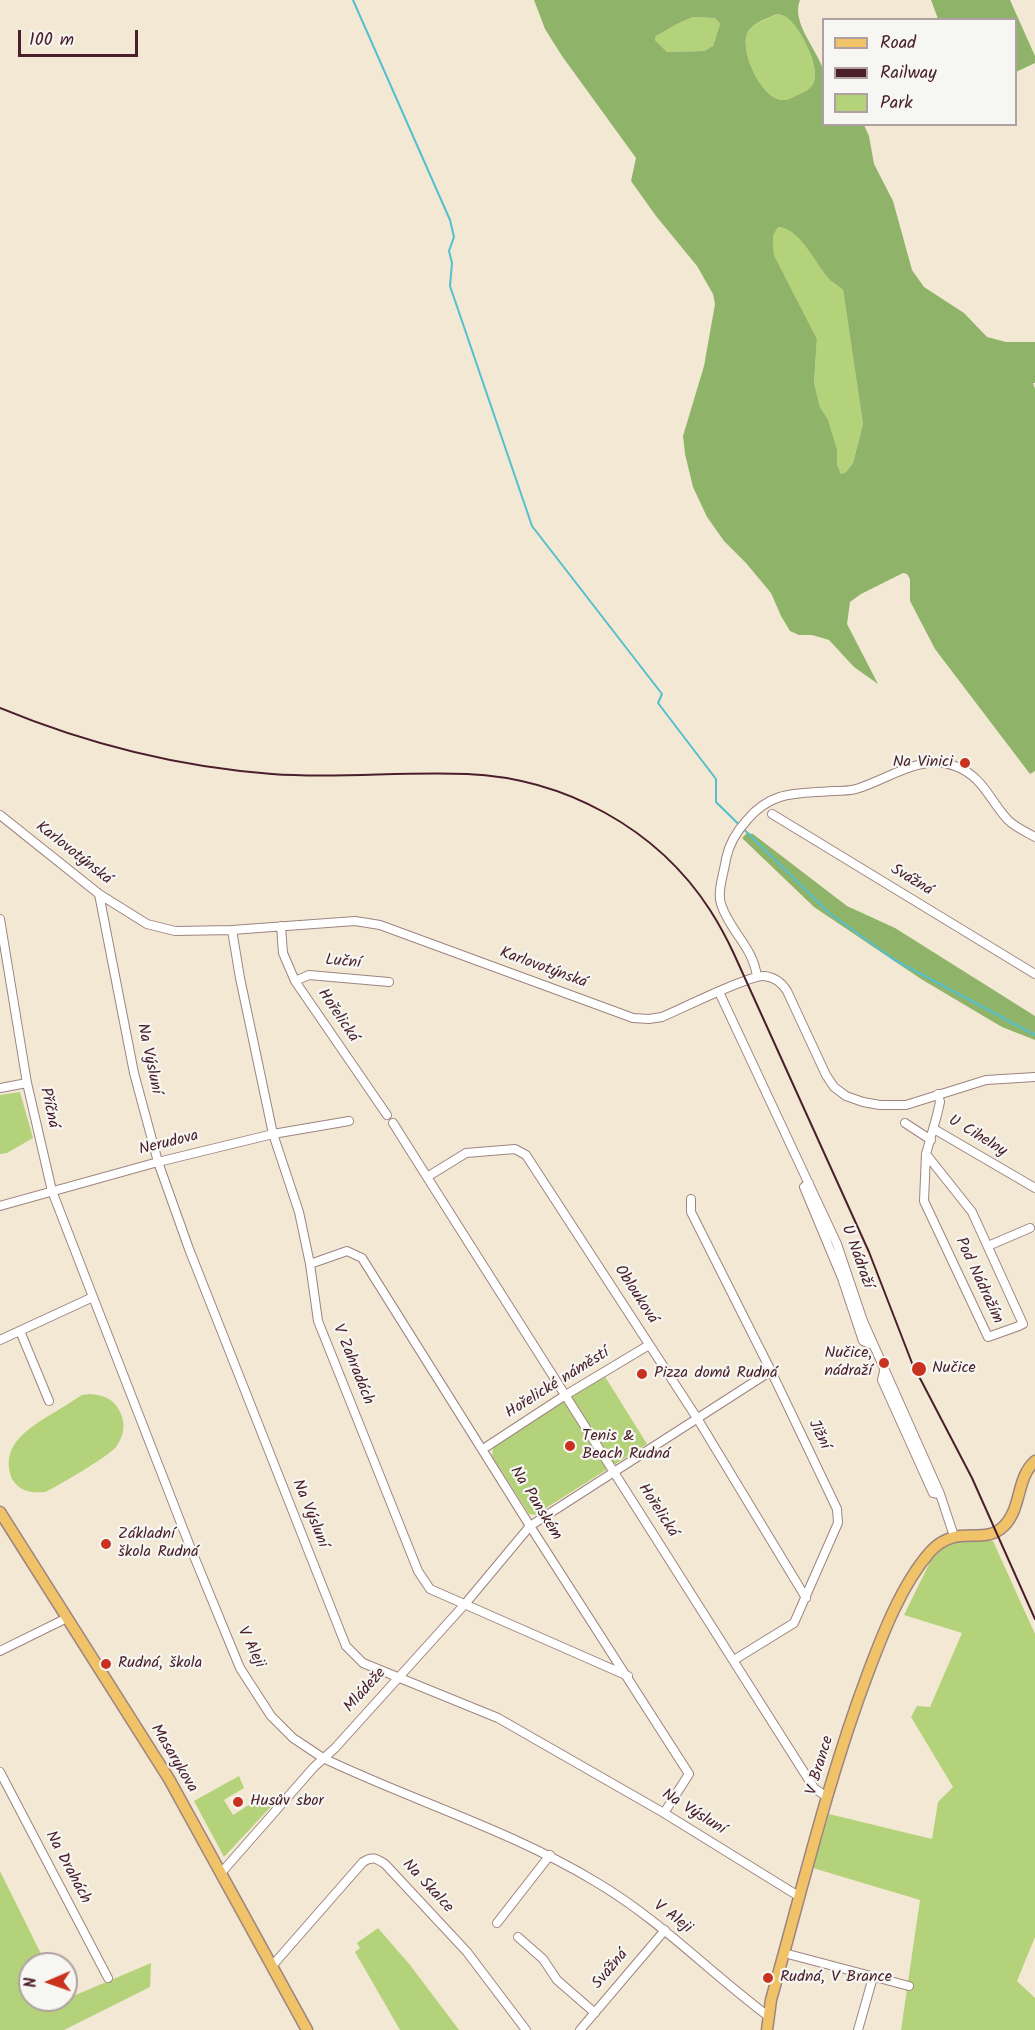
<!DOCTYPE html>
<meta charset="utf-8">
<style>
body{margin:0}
#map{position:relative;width:1035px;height:2030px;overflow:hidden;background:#f3e8d4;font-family:Kalam,sans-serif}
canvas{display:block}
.legend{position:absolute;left:822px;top:18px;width:195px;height:108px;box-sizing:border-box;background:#f6f6f2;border:2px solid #b1a0a2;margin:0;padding:8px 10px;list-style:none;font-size:18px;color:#4a1f2b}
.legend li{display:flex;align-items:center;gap:12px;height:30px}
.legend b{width:30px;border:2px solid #b1a0a2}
.north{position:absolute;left:18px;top:1952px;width:60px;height:60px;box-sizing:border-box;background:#f6f6f2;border:2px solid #b1a0a2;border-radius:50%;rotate:268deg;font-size:16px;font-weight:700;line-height:24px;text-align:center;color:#4a1f2b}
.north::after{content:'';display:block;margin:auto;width:21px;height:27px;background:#c8321e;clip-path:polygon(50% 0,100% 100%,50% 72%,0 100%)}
.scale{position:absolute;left:18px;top:30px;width:120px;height:27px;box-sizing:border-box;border:3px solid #4a1f2b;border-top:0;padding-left:8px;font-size:18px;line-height:21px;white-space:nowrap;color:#4a1f2b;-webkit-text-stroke:4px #f6f6f2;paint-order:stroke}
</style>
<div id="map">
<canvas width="1035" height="2030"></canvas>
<ul class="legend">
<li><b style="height:8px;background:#f1c369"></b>Road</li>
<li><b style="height:8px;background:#4a1f2b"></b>Railway</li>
<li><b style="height:16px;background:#b4d279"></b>Park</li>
</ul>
<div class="north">N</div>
<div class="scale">100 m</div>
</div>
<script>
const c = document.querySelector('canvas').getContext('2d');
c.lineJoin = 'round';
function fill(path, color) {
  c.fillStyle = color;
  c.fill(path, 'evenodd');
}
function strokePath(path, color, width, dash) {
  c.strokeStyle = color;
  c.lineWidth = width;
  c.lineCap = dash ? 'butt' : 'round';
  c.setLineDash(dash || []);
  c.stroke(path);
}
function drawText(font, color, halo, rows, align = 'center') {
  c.font = font + ' Kalam,sans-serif';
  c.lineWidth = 4.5;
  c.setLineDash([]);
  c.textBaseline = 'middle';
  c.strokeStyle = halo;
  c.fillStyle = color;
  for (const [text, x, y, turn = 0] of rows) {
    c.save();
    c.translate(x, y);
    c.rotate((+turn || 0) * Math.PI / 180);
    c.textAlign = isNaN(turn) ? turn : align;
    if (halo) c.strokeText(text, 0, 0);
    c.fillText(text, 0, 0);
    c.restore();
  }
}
const green = new Path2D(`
 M777,14C778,14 784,16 786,17C799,25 820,66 814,81C812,89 803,93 797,95C793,97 788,100 784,100C762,101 740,52 747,34C750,24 768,19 777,14Z
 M693,17L715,18L720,24L713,46L704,51L667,52L655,40L656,36L677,24Z
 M778,227C802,228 816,265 831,281C834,284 839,287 843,290L863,424L853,463L846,472L841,474L837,464V449L828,421L820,407L814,383L817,339L774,255L773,236Z
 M20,1092L33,1138L7,1153L0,1154V1095Z
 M604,1375L647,1444L535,1515L529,1514L492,1456L493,1448Z
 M90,1394C104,1395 114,1399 120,1412C126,1423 124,1436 116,1447C109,1456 58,1486 45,1492C32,1493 20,1492 12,1479C0,1449 23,1432 45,1418C58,1410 70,1403 82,1395Z
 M959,1541H993L1035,1634V1937L1017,1981L1035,1998V2030H901L920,1900L813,1868L829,1814L932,1839L938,1802L953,1787L911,1717L917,1706L930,1707L962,1633L904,1615L931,1560L943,1548Z
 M239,1776L244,1788L224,1800L233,1815L255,1801L261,1806L274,1798L277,1800L224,1857L194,1801Z
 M0,1871L46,1964H30V2000H49L52,2005L151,1963L150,1987L64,2030H0Z
 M378,1928L410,1965L459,2030H400L355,1952L360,1948L357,1943Z`);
const forest = new Path2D(`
 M534,0H800C791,22 816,48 823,69C827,83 824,109 824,124L864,125L869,136L874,164L893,201L912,270L924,287L964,313L987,337L1006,342H1035V383H1033L1035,389V771L1030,774L935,649L910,601V579L907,574L903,573L861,594L850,602L847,624L878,684L854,667L829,640L812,635H799L790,631L781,616L771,593L746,563L724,541L707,517L693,487L685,454L683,436L704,366L715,304L713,294L697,266L656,216L631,181L636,158L562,56L545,29ZM777,14C779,14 784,16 786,17C799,25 820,66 814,81C812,89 803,93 797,95C793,97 788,100 784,100C762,101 740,52 747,34C750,24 768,18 777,14ZM693,17L715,18L720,24L713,46L704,51L667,52L655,40L656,36L677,24ZM778,227C801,228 816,266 831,281C835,284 839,287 843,290L863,424L853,463L846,472L841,474L837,464V449L828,420L820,407L814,383L817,339L774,255L773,236Z
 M931,0H1010L1035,56V63L1016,72V20L938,19Z
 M747,833L753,834L847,906L895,928L1035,1016V1040L1002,1027L921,979L814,907L742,838Z`);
const stream = new Path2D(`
 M353,0L450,220L454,237L449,251L452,263L450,286L532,526L662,694L658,703L716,779V802L829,913L893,959L1035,1035`);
const minor = new Path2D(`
 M772,814L1035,974
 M0,815L99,894L147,924L175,931L232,930L355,921L380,925L633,1018L649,1019L662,1017C681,1009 749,975 764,976C774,977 782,983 787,991L826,1075L834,1087L846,1096L863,1102L880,1105H906L986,1080L1035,1077
 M99,894L134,1073L158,1162L189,1249L346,1646L363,1663L498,1718L664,1813L800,1897
 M0,919L27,1083L52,1191L93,1297L191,1549L240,1668L271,1716L293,1738L323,1758C413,1801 510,1830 596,1882C659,1919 709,1972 768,2016
 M281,926L283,953L295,981L387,1115
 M232,930L240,978L273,1134L299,1212L310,1264L318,1321L418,1571L430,1589L628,1676
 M757,976C752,945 730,932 721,904C717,891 724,873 726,859C729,844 736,832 747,820C772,790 797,794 833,791C840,791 849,791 856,789C887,780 921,753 955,766C983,776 990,801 1008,820C1015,827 1026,832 1035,837
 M295,981L309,975L389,982
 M719,992L837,1244L863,1321L940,1494L954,1536
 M0,1088L27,1083
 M393,1123L427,1177L466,1153L515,1149L526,1155L697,1418L806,1598
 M905,1123L931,1140
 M934,1129L1035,1188
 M926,1154L972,1212L1023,1324L1019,1326L988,1337L924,1201L926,1154L937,1115L940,1102L938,1094
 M427,1177L814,1788L827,1797
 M809,1183L804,1187L842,1278L863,1341L873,1345
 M691,1199V1212L771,1371L837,1509L838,1523L794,1623L734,1660
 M0,1206L158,1162L273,1134L349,1121
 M988,1246L1030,1228
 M310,1264L347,1251L362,1258L530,1526L689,1774L664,1813
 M20,1331L49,1401
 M0,1340L93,1297
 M884,1371L882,1380L933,1493L939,1494
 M483,1449L564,1396L649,1345
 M0,1651L67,1618
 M0,1772L108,1978
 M221,1873L314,1767L335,1748L465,1604L530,1526L771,1371
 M497,1923L550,1855
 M518,1937L543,1959L557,1980L595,2013
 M784,1953L909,1986
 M272,1966L363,1862C372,1856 376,1858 385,1864L467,1952L526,2030
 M580,2030L665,1930
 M858,2030L873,1977`);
const major = new Path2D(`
 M0,1512L169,1779L307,2030
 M767,2030L771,2000C802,1890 828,1779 868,1673C883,1633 902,1584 930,1552C957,1522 983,1547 1004,1526C1022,1508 1016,1478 1035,1461`);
const rail = new Path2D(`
 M0,708C87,744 178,767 272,774C337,779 402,771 467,774C564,778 657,828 710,910C719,924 727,939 734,954L869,1252L912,1363L972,1478L1035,1619`);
const markers = [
 [965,763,6,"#c8321e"],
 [884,1363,6,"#c8321e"],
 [919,1369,8,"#c8321e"],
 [642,1374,6,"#c8321e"],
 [570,1446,6,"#c8321e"],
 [106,1544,6,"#c8321e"],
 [106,1664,6,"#c8321e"],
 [238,1802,6,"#c8321e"],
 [768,1978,6,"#c8321e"]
];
const poiNames = [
 ["Na Vinici",953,763,"right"],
 ["Nučice,",872,1354,"right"],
 ["nádraží",872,1372,"right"],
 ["Nučice",932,1369],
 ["Pizza domů Rudná",654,1374],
 ["Tenis &",582,1437],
 ["Beach Rudná",582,1455],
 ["Základní",118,1535],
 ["škola Rudná",118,1553],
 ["Rudná, škola",118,1664],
 ["Husův sbor",250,1802],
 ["Rudná, V Brance",780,1978]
];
const streetNames = [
 ["Karlovotýnská",73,854,38],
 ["Svážná",911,881,31],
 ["Luční",343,963,5],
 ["Karlovotýnská",543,969,20],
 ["Hořelická",337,1016,56],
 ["Na Výsluní",148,1059,78],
 ["Příčná",48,1108,77],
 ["U Cihelny",977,1137,31],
 ["Nerudova",169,1144,-14],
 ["U Nádraží",856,1257,70],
 ["Pod Nádražím",978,1281,65],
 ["Oblouková",635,1295,57],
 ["V Zahradách",352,1365,68],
 ["Hořelické náměstí",558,1384,-32],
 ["Jižní",818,1435,64],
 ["Na Panském",535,1504,58],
 ["Hořelická",657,1511,57],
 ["Na Výsluní",309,1514,68],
 ["V Aleji",250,1648,64],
 ["Mládeže",366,1691,-48],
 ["Masarykova",173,1759,59],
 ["V Brance",821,1766,-73],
 ["Na Výsluní",693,1813,32],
 ["Na Drahách",67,1868,62],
 ["Na Skalce",427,1887,47],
 ["V Aleji",672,1918,37],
 ["Svážná",611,1970,-50]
];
fill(green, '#b4d279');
fill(forest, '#8fb469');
strokePath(stream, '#53bfcf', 2);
strokePath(minor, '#9e8480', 10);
strokePath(major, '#9e8480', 13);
strokePath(minor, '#fff', 8);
strokePath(major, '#f1c369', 10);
strokePath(rail, '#4a1f2b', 2);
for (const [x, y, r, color] of markers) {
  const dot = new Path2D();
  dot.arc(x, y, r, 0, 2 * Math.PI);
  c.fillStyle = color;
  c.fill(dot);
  strokePath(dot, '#f6f6f2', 2);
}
drawText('16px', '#4a1f2b', '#f6f6f2', poiNames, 'left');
drawText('16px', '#4a1f2b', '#f6f6f2', streetNames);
</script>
